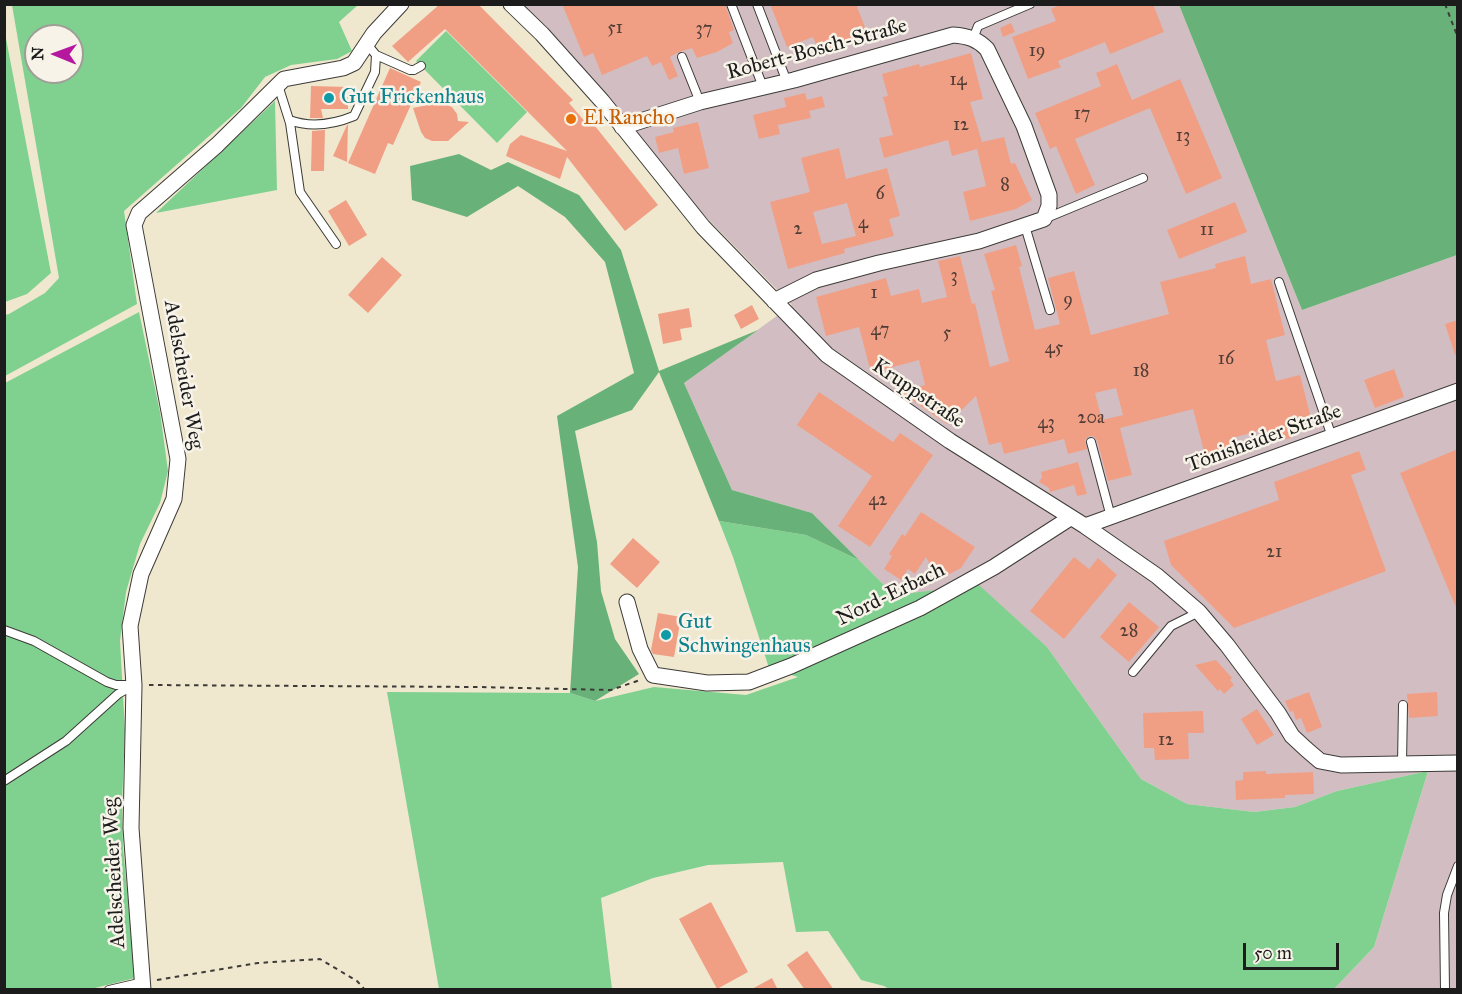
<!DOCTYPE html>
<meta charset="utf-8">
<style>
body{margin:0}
#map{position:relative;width:1462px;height:994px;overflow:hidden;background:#efe8cf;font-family:"IM FELL Great Primer",serif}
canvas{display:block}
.frame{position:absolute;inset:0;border:6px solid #1c1c1c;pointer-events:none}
.north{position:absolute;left:24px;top:24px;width:60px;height:60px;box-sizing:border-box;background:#f7f3e8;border:2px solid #9f9d96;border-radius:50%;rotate:271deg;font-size:16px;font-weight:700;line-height:24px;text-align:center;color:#1c1c1c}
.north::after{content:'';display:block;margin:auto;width:21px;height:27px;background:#b5179e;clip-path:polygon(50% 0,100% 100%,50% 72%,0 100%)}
.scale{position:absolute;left:1243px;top:943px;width:96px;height:27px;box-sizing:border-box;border:3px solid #1c1c1c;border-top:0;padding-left:8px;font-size:18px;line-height:21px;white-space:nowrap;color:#1c1c1c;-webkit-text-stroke:4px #f7f3e8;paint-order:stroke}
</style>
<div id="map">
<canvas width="1462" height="994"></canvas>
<div class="frame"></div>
<div class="north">N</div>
<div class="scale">50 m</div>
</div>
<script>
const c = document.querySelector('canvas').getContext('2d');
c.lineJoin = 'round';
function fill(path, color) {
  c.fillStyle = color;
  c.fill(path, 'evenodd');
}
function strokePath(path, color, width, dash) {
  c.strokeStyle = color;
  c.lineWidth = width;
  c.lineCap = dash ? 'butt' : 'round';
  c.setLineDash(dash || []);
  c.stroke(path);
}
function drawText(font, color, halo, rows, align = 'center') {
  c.font = font + ' "IM FELL Great Primer",serif';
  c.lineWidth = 5;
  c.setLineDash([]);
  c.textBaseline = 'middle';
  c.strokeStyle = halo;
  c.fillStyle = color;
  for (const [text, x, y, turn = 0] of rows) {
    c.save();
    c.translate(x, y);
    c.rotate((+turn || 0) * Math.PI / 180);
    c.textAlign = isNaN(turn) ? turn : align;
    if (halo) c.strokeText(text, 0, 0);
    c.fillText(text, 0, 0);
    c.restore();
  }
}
const industrial = new Path2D(`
 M517,5H1179L1302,310L1457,255V989H1334L1374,947L1428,771L1337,791L1295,807L1254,812L1187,804L1141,779L1047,647L979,586L894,595L812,513L732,490L684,383L792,305L701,212L622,115Z`);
const green = new Path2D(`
 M12,5H358L339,22L352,51L337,59L291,65L265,77L241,108L124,211L137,304L5,376V315L9,314L45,293L59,278ZM36,36H72V72H36Z
 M4,28L51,273L27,294L5,302Z
 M446,31L527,112L497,143L416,61Z
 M275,101L277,190L156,213Z
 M139,312L160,412L168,471L160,503L140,544L126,592L120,641L125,731L122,802L123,847L135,978L91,989L5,990V383Z
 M719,521L806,535L859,560L894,595L979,585L1047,647L1141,779L1187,804L1254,812L1295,807L1337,791L1428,771L1374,947L1334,989H889L884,986L861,980L828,931L796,932L783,862L708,865L653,878L601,898L612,989H439L387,692L570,693L595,701L654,687L746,695L798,677L769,668L733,557Z`);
const forest = new Path2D(`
 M1179,5H1457V255L1302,310Z
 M459,154L491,170L508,162L579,195L621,250L659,371L758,330L684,383L732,490L812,513L859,560L806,535L719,521L659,372L632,410L575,431L597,542L601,591L615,639L639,674L595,701L570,693L578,567L557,416L634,373L605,262L565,217L518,186L467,217L412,200L410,166Z`);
const building = new Path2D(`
 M440,4H478L573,100L569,103L587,124L591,121L658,205L625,231L567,157L560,179L506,156L510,144L521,135L567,151L445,29L408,62L392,46Z
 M562,4H725L734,30L729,32L733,43L717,52L697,58L692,48L679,52L670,57L678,76L669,80L661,62L652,66L647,56L602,75L593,53L584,57Z
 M770,4H856L868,35L820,54L813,37L787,47Z
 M1062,4H1153L1164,32L1110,54L1105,42L1058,61L1061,67L1028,79L1012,37L1056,21L1051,9Z
 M1011,23L1015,32L1003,37L1000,28Z
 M971,53L983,99L970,102L982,142L1004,137L1011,164L1015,163L1032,200L1016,209L970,221L963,192L986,186L977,149L952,156L948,140L884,158L879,138L893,135L883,97L888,96L882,74L919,64L920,67Z
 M1117,64L1132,100L1180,79L1222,178L1186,194L1150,108L1075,139L1095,185L1076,194L1056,146L1050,149L1035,113L1101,86L1096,73Z
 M390,68L421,82L393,145L388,143L375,174L348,163Z
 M311,86L348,87V109H321L323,118H310Z
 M805,93L807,100L822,96L825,107L809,111L811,118L778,125L780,134L759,139L753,115L786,107L784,98Z
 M437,103L445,104L452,107L457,114L458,121L469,122L448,141H432L425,138L421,132L413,108Z
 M698,122L709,168L684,174L678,148L659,153L655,137L674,132L673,128Z
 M347,125H348L347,162L333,156Z
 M325,130L324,171H311L312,131Z
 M839,148L846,179L887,168L900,216L889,219L894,236L844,249L845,253L788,269L770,202L810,192L801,158ZM847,203L856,236L822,244L813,212Z
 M346,200L367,235L349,246L328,211Z
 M1235,202L1247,232L1179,259L1167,230Z
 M1016,245L1022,266L1019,267L1035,330L1060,324L1048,278L1074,271L1091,335L1169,314L1160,282L1216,268L1215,264L1245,256L1251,284L1271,279L1285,335L1266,340L1276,381L1300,375L1311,418L1288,424L1291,438L1262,445L1258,431L1232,438L1235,452L1206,459L1193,409L1120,428L1132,475L1108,481L1097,440L1093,436H1089L1085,440L1087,449L1068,454L1064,439L1004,454L1001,442L989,445L976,396L947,424L899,391L925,385L919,360L871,373L859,327L826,336L816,297L886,278L891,296L919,289L922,303L947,297L938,261L960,256L972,304L975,303L990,367L1009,361L991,291L995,290L984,254ZM1116,388L1123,415L1102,420L1095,393Z
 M382,257L402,275L368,313L348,295Z
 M752,305L759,319L741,329L734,315Z
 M689,308L692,327L680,329L682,340L663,344L658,314Z
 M1458,320V355H1455L1445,324Z
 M1394,369L1404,397L1375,408L1364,380Z
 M819,392L893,442L900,433L933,455L870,547L838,526L872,476L797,425Z
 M1458,449V610H1457L1400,473Z
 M1359,451L1366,470L1351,475L1386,571L1234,628L1171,565L1164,541L1279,500L1274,482Z
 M1078,462L1087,494L1077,496L1074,485L1050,492L1049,488L1039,482L1042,477L1041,472Z
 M921,512L975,547L961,568L938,580L926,557L915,574L908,569L901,580L884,569L892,556L889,554L902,534L905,536Z
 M633,538L660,562L637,588L610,564Z
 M1074,557L1089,569L1098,558L1117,575L1064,639L1030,611Z
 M1129,602L1159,627L1129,662L1100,637Z
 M658,613L681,617L674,657L653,654L651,650Z
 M1216,660L1232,678L1230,680L1234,685L1224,694L1220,689L1218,691L1195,665Z
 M1309,692L1322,727L1307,733L1301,718L1296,720L1293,711L1290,712L1285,701Z
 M1437,692L1438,716L1409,718L1407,694Z
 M1257,709L1274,735L1257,745L1241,719Z
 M1203,711L1204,733H1188L1189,759L1155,760L1154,748H1144L1143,713Z
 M1266,771V774L1313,772L1314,794L1285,795V798L1236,800L1235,781L1243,780V772Z
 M711,902L748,972L717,989L679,919Z
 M807,951L834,990H805L787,965Z
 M772,978L778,990H750Z`);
const path = new Path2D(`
 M1445,4L1458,38
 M149,685L477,687L611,690L640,680
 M157,980L258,963L320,959L357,981L365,990`);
const lane = new Path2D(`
 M731,4L763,87
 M757,4L787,82
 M973,39L978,26L1030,4
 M376,55L410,70H414L421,66
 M682,57L700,102
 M278,85L290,123L300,192L336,244
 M289,120C311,128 332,125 354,116L375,72L376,55L366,43
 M1044,219L1143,178
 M1025,226L1050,310
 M1279,282L1332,437
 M1091,442L1111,517
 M4,630L34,641L107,682L116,685H134
 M1133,672L1171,626L1199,612
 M1402,763L1403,705
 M4,781L66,741L118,694L134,685
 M109,990L143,982
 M1445,990L1444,913L1447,895L1458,866`);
const street = new Path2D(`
 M511,4L542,34L602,101L703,227L827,355L950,441L1085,526L1157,576L1199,612L1227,645L1278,713L1292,736L1306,749L1320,761L1341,765L1458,763
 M622,127L700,102L794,80L953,35C968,36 977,39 987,49L1024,126L1049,195V206L1044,219L979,241L879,263L816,280L774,301
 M1085,526L1458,391
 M627,602L640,649L653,675L707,683L749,682L791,666L920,608L994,567L1070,518
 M143,990L131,828L134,685L130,626L141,574L174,499L178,459L134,225L139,213L217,145L284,79L343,68L354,63L374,33L401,4`);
const markers = [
 [329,98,6,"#0f9aa8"],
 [571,119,6,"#e8710a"],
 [666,635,6,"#0f9aa8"]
];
const numberNames = [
 ["51",615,29],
 ["37",704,30],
 ["19",1037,52],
 ["14",958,81],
 ["17",1082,115],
 ["12",961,126],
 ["13",1183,137],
 ["8",1005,186],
 ["6",880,195],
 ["4",863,224],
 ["2",798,230],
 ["11",1207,231],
 ["3",954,277],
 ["1",874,294],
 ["9",1068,301],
 ["47",880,331],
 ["5",947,334],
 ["45",1054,349],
 ["16",1226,360],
 ["18",1141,372],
 ["20a",1091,419],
 ["43",1046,424],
 ["42",878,501],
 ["21",1274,553],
 ["28",1129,632],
 ["12",1166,741]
];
const streetNames = [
 ["Robert-Bosch-Straße",817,50,-15],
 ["Adelscheider Weg",183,375,80],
 ["Kruppstraße",918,394,34],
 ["Tönisheider Straße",1264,439,-20],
 ["Nord-Erbach",891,595,-26],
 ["Adelscheider Weg",115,873,-93]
];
const cultureNames = [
 ["Gut Frickenhaus",341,98],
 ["Gut",678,623],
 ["Schwingenhaus",678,647]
];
const foodNames = [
 ["El Rancho",583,119]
];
fill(industrial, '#d2bec2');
fill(green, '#80d090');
fill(forest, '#68b27a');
fill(building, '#f09f85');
strokePath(lane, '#3c3b37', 10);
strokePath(street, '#3c3b37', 17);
strokePath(path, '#3c3b37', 2, [4.5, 4.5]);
strokePath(lane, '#fff', 8);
strokePath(street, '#fff', 15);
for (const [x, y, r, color] of markers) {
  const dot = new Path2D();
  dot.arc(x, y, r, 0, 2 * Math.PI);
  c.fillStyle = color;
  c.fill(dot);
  strokePath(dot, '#f7f3e8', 2);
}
drawText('18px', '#513d36', null, numberNames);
drawText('21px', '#1c1c1c', '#f7f3e8', streetNames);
drawText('21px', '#0d838f', '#f7f3e8', cultureNames, 'left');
drawText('21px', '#c56008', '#f7f3e8', foodNames, 'left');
</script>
